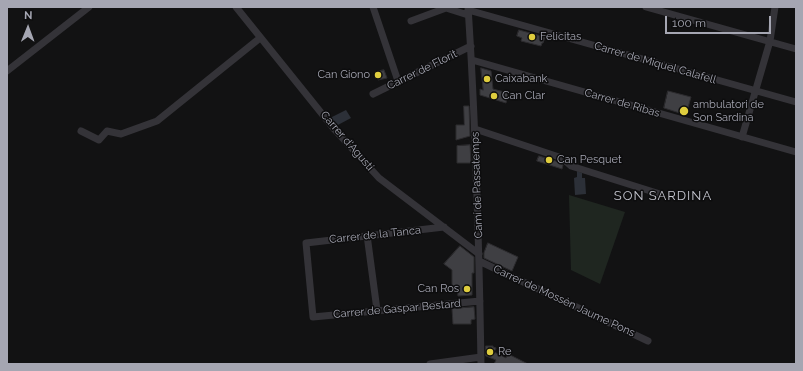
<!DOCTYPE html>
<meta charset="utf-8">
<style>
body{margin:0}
#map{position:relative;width:803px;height:371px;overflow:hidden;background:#121213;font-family:Raleway,sans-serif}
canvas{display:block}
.frame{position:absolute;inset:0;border:8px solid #a5a6b2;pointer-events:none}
.north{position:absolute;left:8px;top:8px;width:40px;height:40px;-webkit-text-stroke:3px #0d0d0e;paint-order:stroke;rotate:1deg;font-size:11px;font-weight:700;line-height:16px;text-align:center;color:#a5a6b2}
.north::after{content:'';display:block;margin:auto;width:14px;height:18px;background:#a5a6b2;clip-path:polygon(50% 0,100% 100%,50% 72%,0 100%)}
.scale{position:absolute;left:665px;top:16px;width:106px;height:18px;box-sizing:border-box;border:2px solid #a5a6b2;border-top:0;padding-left:5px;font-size:12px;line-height:14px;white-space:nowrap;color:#a5a6b2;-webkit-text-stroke:3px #0d0d0e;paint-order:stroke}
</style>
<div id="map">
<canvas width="803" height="371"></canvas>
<div class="frame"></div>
<div class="north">N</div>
<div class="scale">100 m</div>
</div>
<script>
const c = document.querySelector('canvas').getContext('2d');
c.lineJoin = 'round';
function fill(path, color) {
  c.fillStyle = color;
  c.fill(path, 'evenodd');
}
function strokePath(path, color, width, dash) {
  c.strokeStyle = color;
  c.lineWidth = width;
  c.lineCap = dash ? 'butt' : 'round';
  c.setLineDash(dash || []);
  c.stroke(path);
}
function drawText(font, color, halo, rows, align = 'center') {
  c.font = font + ' Raleway,sans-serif';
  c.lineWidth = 3;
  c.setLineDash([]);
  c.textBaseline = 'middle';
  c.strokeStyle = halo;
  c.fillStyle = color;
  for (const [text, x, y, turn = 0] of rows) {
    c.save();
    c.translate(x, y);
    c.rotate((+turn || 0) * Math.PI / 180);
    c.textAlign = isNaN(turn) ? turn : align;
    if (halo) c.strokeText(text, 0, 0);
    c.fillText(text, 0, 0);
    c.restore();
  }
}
const green = new Path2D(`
 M569,195L625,212L600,284L571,270Z`);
const water = new Path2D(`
 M346,110L351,118L336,126L330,118Z
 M577,171L582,173V178H585L586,194L575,195L574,178L577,177Z`);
const building = new Path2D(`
 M519,30L545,37L543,43H542L541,46L521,41L522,38L517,36Z
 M481,68L491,71L493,89L508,93L506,103L480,95V89L483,90Z
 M384,70L387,78L378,80L376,72Z
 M668,91L691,97L686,115L664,108Z
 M464,106H469L470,136L456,140V125H464Z
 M470,145L471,163H457V146Z
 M539,156L559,162L563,165L562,169L537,161Z
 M488,243L518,257L512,271L484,258V253Z
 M460,246L474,257V273H472V295L458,296L457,286L452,287V270L444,264Z
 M474,307L475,319L471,320V324H453L452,309Z
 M486,346H493V347L496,348L494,352L506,358L508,354L528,364H494L496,360L486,356Z`);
const minor = new Path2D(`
 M236,7L335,130L379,178L479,254
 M373,7L398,81
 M468,7C476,126 479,245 481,364
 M646,7L796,49
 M468,10L796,102
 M411,21L446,8L468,15
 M472,60L796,152
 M7,71L89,7
 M373,94L471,46
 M475,129L562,158L571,166L660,194
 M81,131L99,140L107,131L121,134L157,121L260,38
 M742,137L770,41L775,7
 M444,227L306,243L313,317L480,301
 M367,235L377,310
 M479,261L648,341
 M430,364L481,357`);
const markers = [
 [532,37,4,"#dfcd3e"],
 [378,75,4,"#dfcd3e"],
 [487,79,4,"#dfcd3e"],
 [494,96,4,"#dfcd3e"],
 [684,111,5,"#dfcd3e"],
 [549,160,4,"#dfcd3e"],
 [467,289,4,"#dfcd3e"],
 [490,352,4,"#dfcd3e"]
];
const poiNames = [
 ["Felicitas",540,37],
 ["Can Giono",370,75,"right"],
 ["Caixabank",495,79],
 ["Can Clar",502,96],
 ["ambulatori de",693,105],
 ["Son Sardina",693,118],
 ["Can Pesquet",557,160],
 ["Can Ros",459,289,"right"],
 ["Re",498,352]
];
const streetNames = [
 ["Carrer de Miquel Calafell",655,63,16],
 ["Carrer de Florit",422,70,-26],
 ["Carrer de Ribas",622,103,16],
 ["Carrer d'Agustí",347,141,49],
 ["Camí de Passatemps",477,185,-92],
 ["Carrer de la Tanca",375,235,-6],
 ["Carrer de Mossèn Jaume Pons",564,301,25],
 ["Carrer de Gaspar Bestard",397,309,-5]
];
const quarterNames = [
 ["SON SARDINA",663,196]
];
fill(green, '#1f2620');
fill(water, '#2c3038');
fill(building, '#3f3f43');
strokePath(building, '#2d2c2f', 1);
strokePath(minor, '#343338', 7);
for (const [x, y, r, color] of markers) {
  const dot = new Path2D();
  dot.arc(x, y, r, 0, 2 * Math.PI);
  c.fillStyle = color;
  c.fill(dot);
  strokePath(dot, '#0d0d0e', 1.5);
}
drawText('11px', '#a5a6b2', '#0d0d0e', poiNames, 'left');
drawText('11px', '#a5a6b2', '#0d0d0e', streetNames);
c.letterSpacing = '1px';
drawText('13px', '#c5c6cf', '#0d0d0e', quarterNames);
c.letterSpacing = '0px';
</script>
